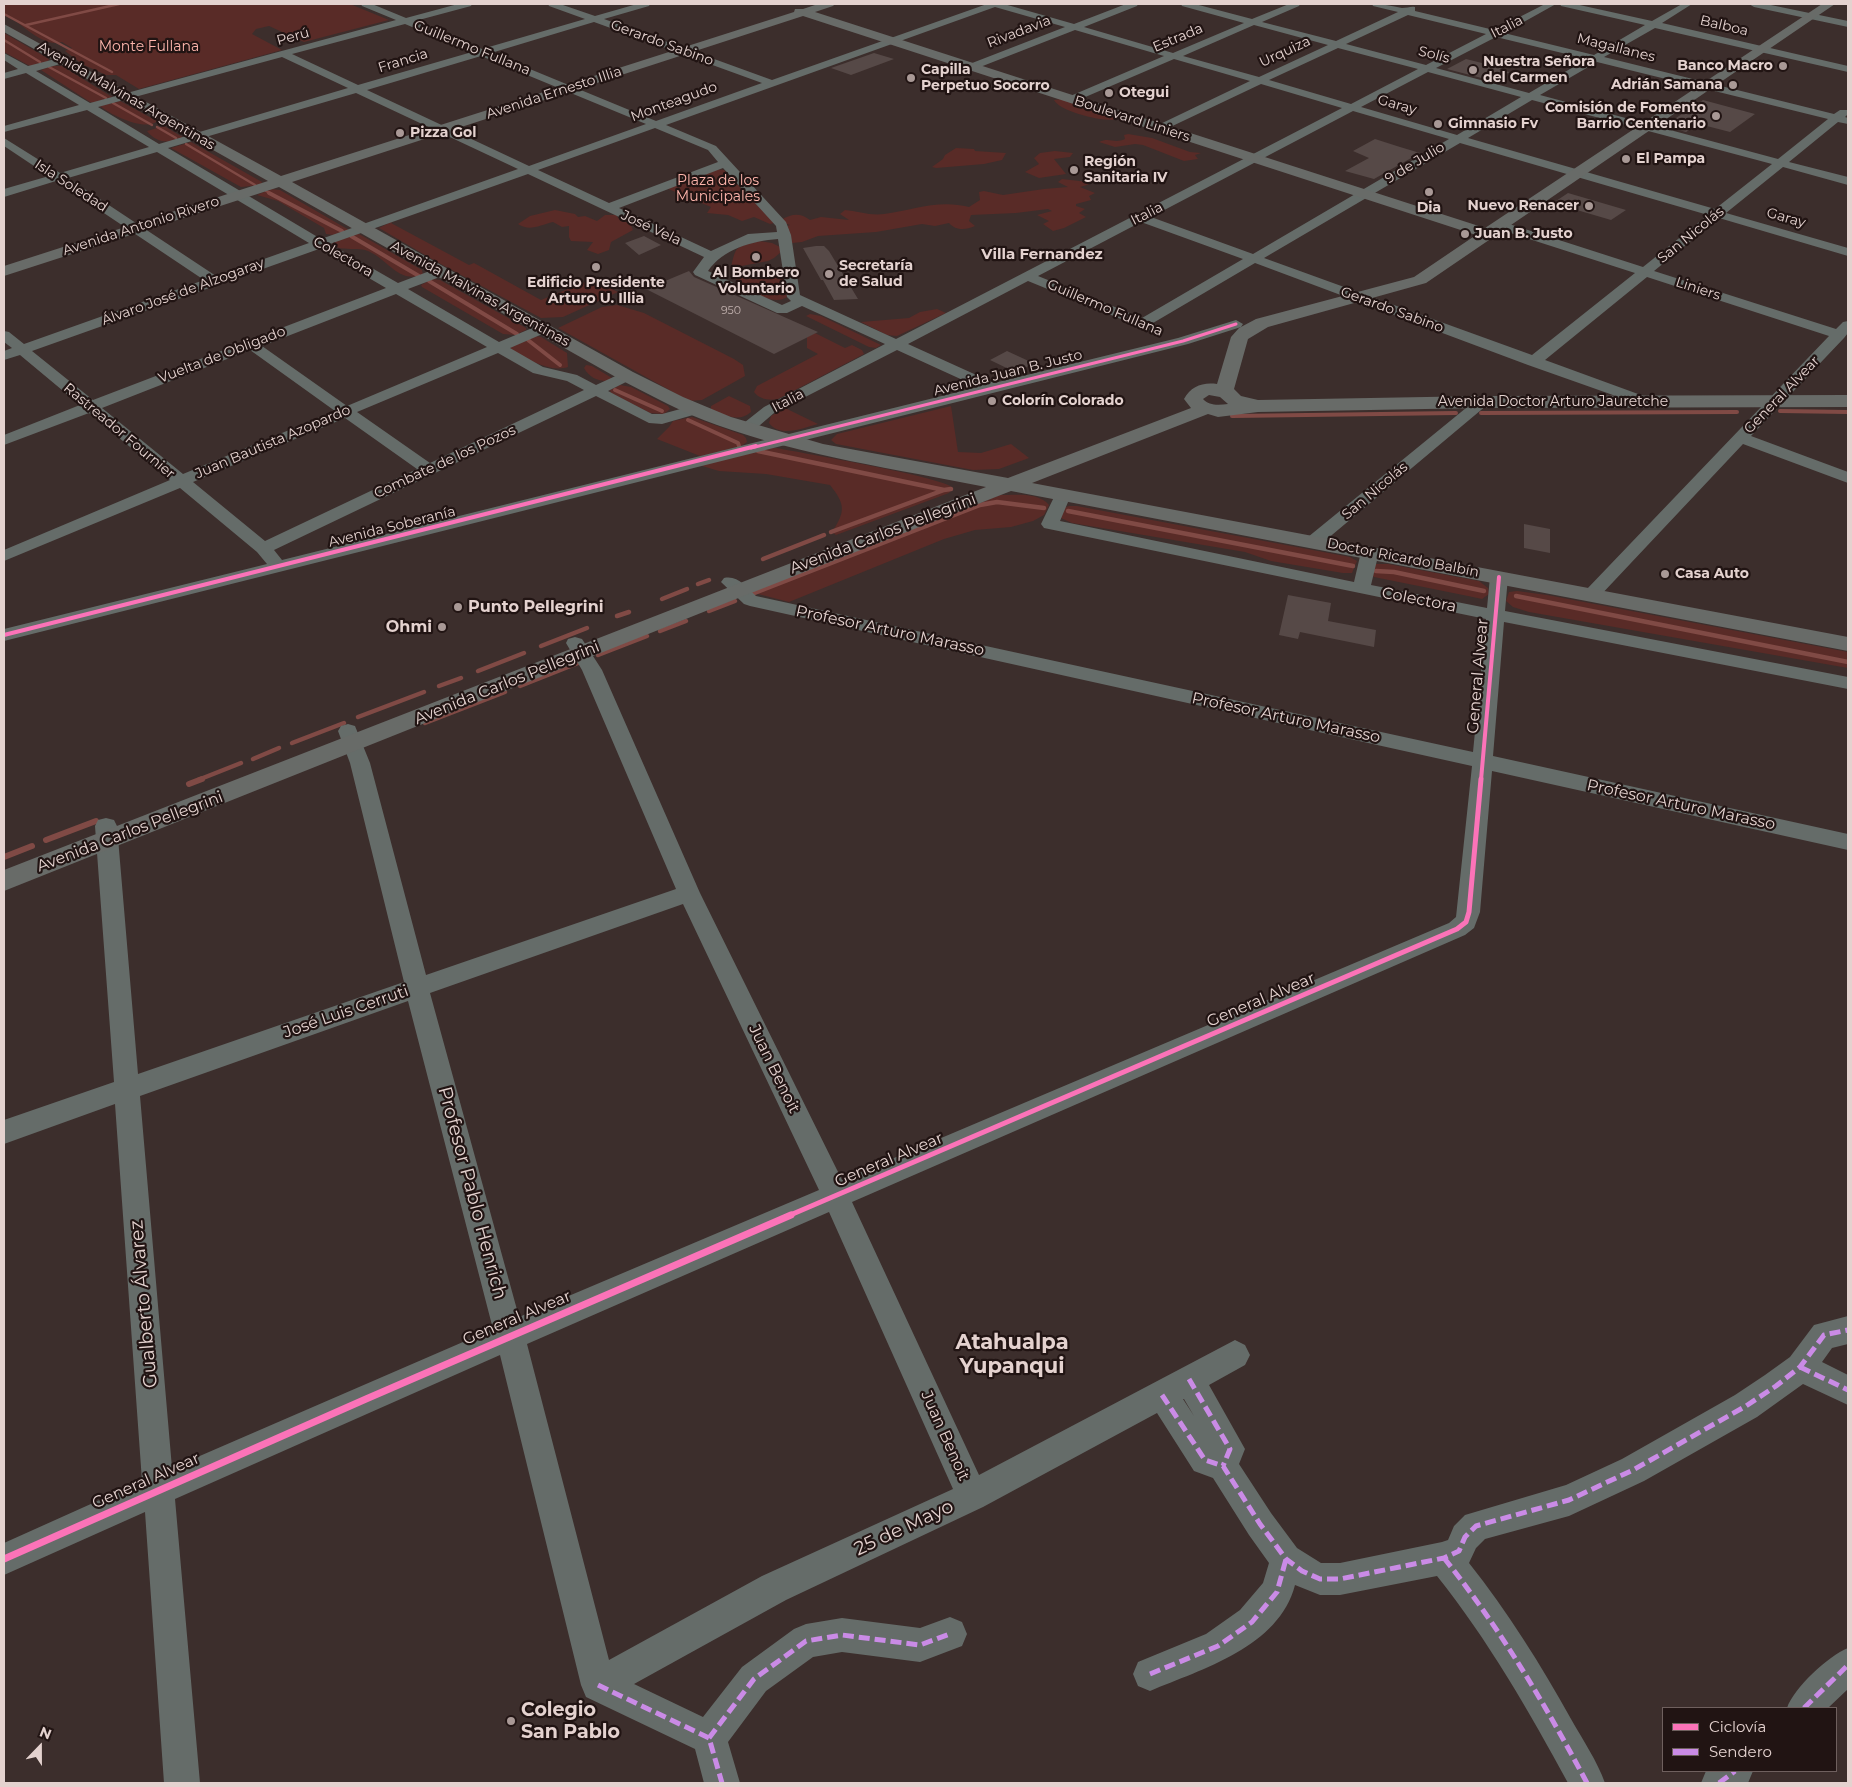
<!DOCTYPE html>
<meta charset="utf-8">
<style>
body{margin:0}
#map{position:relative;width:1852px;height:1787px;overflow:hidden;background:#3c2e2c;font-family:Montserrat,sans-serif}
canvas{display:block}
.frame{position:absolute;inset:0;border:5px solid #e4d2cf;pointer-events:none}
.legend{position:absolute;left:1662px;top:1707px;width:175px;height:65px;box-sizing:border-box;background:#211413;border:1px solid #6f605e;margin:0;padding:6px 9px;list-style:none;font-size:15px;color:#e4d2cf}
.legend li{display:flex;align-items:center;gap:10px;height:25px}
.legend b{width:25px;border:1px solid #6f605e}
.north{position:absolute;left:15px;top:1722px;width:50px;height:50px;-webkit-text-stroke:4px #211413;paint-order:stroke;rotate:22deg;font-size:14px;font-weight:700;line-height:20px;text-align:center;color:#e4d2cf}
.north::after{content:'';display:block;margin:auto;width:18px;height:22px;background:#e4d2cf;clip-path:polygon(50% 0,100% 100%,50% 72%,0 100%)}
</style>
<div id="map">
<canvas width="1852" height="1787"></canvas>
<div class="frame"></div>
<ul class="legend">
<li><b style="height:6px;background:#fb73b8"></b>Ciclovía</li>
<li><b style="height:6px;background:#ca8be6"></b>Sendero</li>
</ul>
<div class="north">N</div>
</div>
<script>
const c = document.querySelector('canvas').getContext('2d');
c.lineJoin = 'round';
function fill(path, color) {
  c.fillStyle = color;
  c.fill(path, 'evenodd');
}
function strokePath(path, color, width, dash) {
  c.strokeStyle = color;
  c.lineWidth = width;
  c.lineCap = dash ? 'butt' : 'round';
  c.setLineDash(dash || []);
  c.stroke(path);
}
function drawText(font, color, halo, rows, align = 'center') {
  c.font = font + ' Montserrat,sans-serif';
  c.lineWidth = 4.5;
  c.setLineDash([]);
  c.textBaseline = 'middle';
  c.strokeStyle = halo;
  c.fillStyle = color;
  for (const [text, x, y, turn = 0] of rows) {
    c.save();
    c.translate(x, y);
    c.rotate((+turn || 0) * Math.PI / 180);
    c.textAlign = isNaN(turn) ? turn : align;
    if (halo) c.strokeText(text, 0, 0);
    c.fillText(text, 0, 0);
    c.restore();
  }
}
const green = new Path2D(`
 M4,4H350L389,20L304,42L269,26L256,29L252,34L282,50L139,89L116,75H106L82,64L65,51L72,48L62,42C41,48 21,22 4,13Z
 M4,33L49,59L47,63L30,66L4,52Z
 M52,66H62L112,97L93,103L90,102L41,70Z
 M1061,99L1116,117L1118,119C1106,123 1060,112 1054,100Z
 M120,101L157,121C146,132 111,115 100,106Z
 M164,126L184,138C170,143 157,144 147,131Z
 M1128,134L1152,138L1190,152L1201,153L1195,155L1198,159L1184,161L1143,145L1135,144L1115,147L1099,142C1110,137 1114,144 1125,139L1124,135Z
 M191,142L262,182L261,185L241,187L171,148Z
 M956,148L974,149L975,151L1006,153L1002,160L984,164L936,168L932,167L943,159L945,155Z
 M1055,151L1073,153L1070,157L1054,159L1066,174L1039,178L1025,172L1039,164L1034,158L1040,153Z
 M715,169L724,170L774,223L770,224L754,217L742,221L728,215L707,213L711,207L666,188Z
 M1062,179L1088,182L1090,184L1080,187L1095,193L1089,196L1091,200L1076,204V206L1085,209L1079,213L1086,217L1064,228L1053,231L1043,224L1049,221L1037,215L1052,211L1048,209L1016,213L971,215L969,221L975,226C966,230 956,231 949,223L935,226L922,224L876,232L818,236L802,242L792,243L785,227L790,225L784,223L781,220C791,214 800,212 810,220L821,217L849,220L840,214L845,210C857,211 871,216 884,214C913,210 939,199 969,207L980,200L979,192L984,191L1003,195L1044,189L1068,187L1058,182Z
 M270,189L280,190L349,230L334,235L326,234L324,228L278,201L257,195Z
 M555,210L575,214L578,217L585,216L597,221L605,215H616L620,220L630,223L633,230L611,242L609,250L598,254L587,250L593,242L571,241L569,237V226L562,227L553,222C540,225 530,232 518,224L530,216Z
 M395,220L391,223L469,265L474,263L541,300L592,279L618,292L563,317L541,318L437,262L379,228Z
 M354,234H359L422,270L423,275C396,284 388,257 365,250C354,247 340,252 332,244L335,240Z
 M759,241L772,243L780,247L781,252L774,258L768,261L731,268C736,244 736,248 759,241Z
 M752,268H766L782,273L787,297C774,306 750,292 739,284L736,281L737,276Z
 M432,279L440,280L526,328V330L515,335L503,334L422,287L421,285Z
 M617,305L644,313L734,359L743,365L745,376L702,400L689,401L558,328L602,307Z
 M937,309L946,313L897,336L887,335L861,322L909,318L920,312Z
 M810,314L821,316L881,345L876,348L869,347L806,316Z
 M815,333L845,348L852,345L862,350L864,354L778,399C769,401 759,399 754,392L757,386L818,354L807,348V337Z
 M535,336L541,337L567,353L568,367C550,373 527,359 511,350V345Z
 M586,365L592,366L612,378L607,381C597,381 589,377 584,368Z
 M620,385L631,387L668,406L670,409L664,414L650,413L611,393L610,390Z
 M729,396L750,406L751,412C739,423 725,415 711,410V406Z
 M951,406L958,452L981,453L1011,444L1029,458L999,469L973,470L836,444L831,440L837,434Z
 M785,408L818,424C803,428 780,438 769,423L771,416Z
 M692,417L743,435L746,438L747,442L741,446L700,456L657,439L669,427L673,421Z
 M763,448H777C801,453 944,477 953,488L949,493L836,535L832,532C846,511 845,504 830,485L766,474L719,471L699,465Z
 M1000,495C1015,495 1039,492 1049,505L1044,515L1033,521L1011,527L975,530L944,539L789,602L758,594V590L765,587Z
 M1069,506H1077L1350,557L1357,561L1352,573H1343L1271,561L1245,552L1072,523L1061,518L1063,508Z
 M1374,564H1388L1479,581L1488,588L1489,594L1482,599L1468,596L1374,577L1371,574Z
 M1517,591L1547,595L1848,652V668L1529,612L1513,607L1506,601L1509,592Z`);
const streamFar3 = new Path2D(`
 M4,14L112,72
 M26,25L119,4
 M4,40L40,62
 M49,67L106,98
 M113,103L152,125
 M157,127L176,138
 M186,144L255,185
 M266,191L272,194`);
const streamFar2 = new Path2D(`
 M269,193L342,231
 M351,236L419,276
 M429,281L517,334
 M528,340L560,365
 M615,390L662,411
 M1780,411L1848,412
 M1481,413L1737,412
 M1232,416L1456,413
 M688,420L738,443L739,446`);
const streamFar1 = new Path2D(`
 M758,451L944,490L951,489
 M1068,511L1353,566
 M831,532L944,490
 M763,559L824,535
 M1376,571L1394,572L1484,591
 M698,584L709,580
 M752,594L980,505L997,502L1044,508
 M1516,596L1848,662
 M662,599L687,589
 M709,611L735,601
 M617,616L629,612
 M660,631L686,621
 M541,646L587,628
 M598,655L647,636
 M478,671L524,653
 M439,686L461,678
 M520,686L578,663
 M358,717L424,692
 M425,723L505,692
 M292,743L344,723
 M253,759L279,748
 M198,780L241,763`);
const stream = new Path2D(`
 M189,784L202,779
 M46,840L96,821
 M4,857L32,846`);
const building = new Path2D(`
 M874,53L894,59L851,75L831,68Z
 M1466,59L1502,68L1499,70L1510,72L1493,81L1447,69Z
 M1703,100L1755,114L1730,132L1699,124L1686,132L1664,126Z
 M1375,139L1400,147L1420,153L1374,179L1345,171L1369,158L1353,151Z
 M1568,193L1626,210L1611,220L1553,203Z
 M644,236L661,245L639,255L625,243Z
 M816,246H824L829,251L858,299L834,300L823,280H821L803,248Z
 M689,271L694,277L818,332L774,354L646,289Z
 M1007,351L1033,363L1017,373L990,360Z
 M1524,524L1550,529V553L1524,548Z
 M1288,595L1331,603L1328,621L1376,630L1374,647L1300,632L1298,639L1279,635Z`);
const minor = new Path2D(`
 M361,4H372L406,18L458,4H472L471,6L415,21L482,49L585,19L549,6L548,4H560L595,16L637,4H650L649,6L604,19L772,80L987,4H1004L1074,24L1126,4H1138L1137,6L1084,27L1173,53L1244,23L1182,6L1181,4H1195L1252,19L1289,4H1300L1299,6L1262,22L1336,41L1398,12L1373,6L1372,4C1383,4 1392,6 1402,8C1407,8 1411,6 1415,7V11L1494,30L1545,4H1556L1504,33L1594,55L1645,25L1561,6L1560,4H1575L1652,21L1682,4H1692L1662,23L1848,66V72L1655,28L1604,57L1834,114L1840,110H1848V114L1845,117L1848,118V124L1838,122L1789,162L1848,177V185L1783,167L1726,213L1848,248V256L1719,218L1654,271L1836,329L1843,322L1848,321V333L1844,338L1751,436L1848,472V483L1743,444L1598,598L1592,600L1586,598L1583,594L1586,590L1829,336L1647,277L1545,360L1649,398L1652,401L1649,404L1644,406L1528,365L1255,263L1153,323L1162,329L1160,332L1155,333L1028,281L908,344L994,383L1178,338L1236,320L1243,324L1241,327L1188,344L4,641V629L267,564L257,552L180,488L4,561V550L170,480L89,413L4,445V435L80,405L20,355L4,360V351L12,348L4,342V331L9,332L24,344L204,280L56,181L4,197V189L49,176L4,146V138L60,173L149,147L87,110L4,132V126L79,105L26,73L4,79V73L18,69L4,60V53L28,66L63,57L67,58V62L36,71L90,103L396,20L362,6ZM995,7L1065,27L967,65V69H975L1075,30L1164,56L1068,97L1067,99L1068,101H1076L1174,59L1250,81L1156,126L1154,128L1156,130H1164L1261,84L1342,108L896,339L800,295L791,235L786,222L716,146L666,125ZM1408,15L1486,34L1426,65L1346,44ZM594,22L762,83L656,121L491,53ZM405,24L472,52L358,85L292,54ZM1254,25L1328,45L1259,77L1183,56ZM1496,37L1587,59L1529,93L1436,68ZM1338,48L1418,69L1351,104L1269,80ZM481,56L646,124L529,166L367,90ZM282,57L348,88L159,144L98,107ZM1597,62L1828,119L1778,159L1540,95ZM1428,72L1521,97L1457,135L1361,107ZM356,93L518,169L321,239L168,148ZM1532,100L1772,164L1715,209L1468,138ZM1353,111L1449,139L1253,254L1151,217ZM655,128L708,150L718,162L609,203L538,170ZM1460,143L1708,215L1643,267L1503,222H1495L1493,225L1495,228L1635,273L1532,355L1264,258ZM157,152L309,243L216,276L68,178ZM723,168L776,226L777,232L748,234L711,251L619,208ZM528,174L704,257L693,272L695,275L777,313H787L802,306L885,344L764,407L740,426L738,429L740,432H752L774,413L897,350L978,387L282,560L274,550L596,396L649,423L662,424L700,413L703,410L700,407L695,405L662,414H652L608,391L632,379L634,376L632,373H622L596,385L577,375L543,367L510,348L547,332L549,329L547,326H537L499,342L408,289L445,275L447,272L445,269H435L398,283L330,244ZM1141,222L1243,259L1142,318L1038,276ZM778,239L787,297L791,301L782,305L708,271C723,249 752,241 778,239ZM319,249L386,288L93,400L32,351ZM396,294L487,347L347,406L262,346ZM250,350L335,411L183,474L102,408ZM498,353L533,373L567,381L584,390L430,463L357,412ZM345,418L417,469L265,541L193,482Z
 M1749,4H1766L1848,21V27L1754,7Z
 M1482,397L1487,399L1490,402L1487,405L1320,545L1314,546L1308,545L1305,541L1308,537L1477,399Z
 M1063,490L1069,491L1071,495L1060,521L1354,582L1361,552L1364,548L1370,547L1376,548L1379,552L1371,585L1487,608L1490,577L1493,573L1499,572L1505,573L1508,577L1505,611L1848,677V689L1504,622L1493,756L1848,834V850L1492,771L1480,912L1474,928L1465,935L852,1202L979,1475L1235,1340L1245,1345L1250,1355L1245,1365L1209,1385L1245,1449L1239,1464L1271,1513L1297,1548L1321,1563H1340L1442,1542L1448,1540L1454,1526L1465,1515L1566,1485L1622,1459L1735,1395L1765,1375L1790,1357L1814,1325L1848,1316V1344L1832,1348L1822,1362L1848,1375V1405L1803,1384L1757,1417L1644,1481L1569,1516L1485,1539L1476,1548L1469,1563C1508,1612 1541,1665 1571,1719C1583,1740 1597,1761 1605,1783H1568C1529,1711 1488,1640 1437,1576L1340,1595H1320L1295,1585C1279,1647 1202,1669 1150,1691L1138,1686L1133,1674L1138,1662L1206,1634L1240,1610L1263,1583L1269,1563L1249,1535L1213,1478L1194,1471L1157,1413L983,1507L786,1600L634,1684L703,1717L742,1667L794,1629L806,1624L842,1618L920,1628L950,1617L962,1622L967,1634L962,1646L920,1662L842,1652L813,1657L766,1691L728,1742L740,1783H704L695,1749L586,1697L581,1685L500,1355L175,1499L200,1783H164L145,1512L4,1575V1543L142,1481L115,1104L4,1144V1120L114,1082L95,826L98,820L106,818L114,820L117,826L138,1074L404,982L350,763L338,731L341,726L348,724L355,726L370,763L426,975L676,889L582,670L566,643L568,639L575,637L582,639L602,670L700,893L842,1180L1449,923L1456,917L1472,766L750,606L744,604L721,582L724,578C738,575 746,587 756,596L1473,752L1486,619L1044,528L1041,524L1055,495L1057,491ZM683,904L819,1190L519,1317L430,993ZM408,1001L493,1329L172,1468L140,1096ZM829,1212L953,1489L762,1576L609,1660L527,1344ZM1183,1399H1184L1194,1416Z
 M1848,1648V1689L1828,1708H1787C1794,1688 1828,1656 1848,1648Z
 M1706,1771H1753L1748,1783H1701Z`);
const major = new Path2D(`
 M818,4H835L833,6L815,12L1485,228L1822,4H1835L1426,283L1268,327L1248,339L1234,389L1241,396L1258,400L1482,396L1848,395V407L1482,408L1258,412L1218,417L1208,414L1032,483L1848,637V651L1011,491L746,595L4,891V870L986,487C896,469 803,456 717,425C683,413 652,396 621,380L279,187L4,276V266L268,181L4,32V24L281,176L794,12L795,9H803ZM803,16L1476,235L1414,277L1256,319L1239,328L1231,337L1217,384C1203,382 1191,386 1184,399L1191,408L1008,478L823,444L731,417L683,397L633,372L292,182ZM1209,395L1220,397L1228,404C1219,405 1209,406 1203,399Z`);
const quiet = new Path2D(`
 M1800,1367L1848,1390
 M1189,1379L1230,1449L1223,1466
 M1162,1395L1205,1460L1223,1466L1260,1524L1286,1559L1302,1571L1320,1579H1340L1444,1558L1459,1551L1465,1537L1476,1526L1569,1500L1633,1470L1746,1406L1776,1386L1800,1367L1824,1335L1848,1330
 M1444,1558C1500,1628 1545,1704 1587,1783
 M1150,1674L1218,1646L1252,1622L1277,1592L1286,1559
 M598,1685L709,1738L722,1783
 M1804,1708L1848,1665
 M709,1738L754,1679L806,1641L842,1635L920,1645L950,1634
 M1719,1783L1735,1771`);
const cyclewayFar3 = new Path2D(`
 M751,448L1183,341L1236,324`);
const cyclewayFar2 = new Path2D(`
 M4,635L756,446
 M1481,780L1499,577`);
const cyclewayFar1 = new Path2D(`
 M788,1216L1457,929L1466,922L1469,912L1481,779`);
const cycleway = new Path2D(`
 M4,1559L366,1399L791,1215`);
const markers = [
 [1783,66,5,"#a99996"],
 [1473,70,5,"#a99996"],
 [911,78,5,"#a99996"],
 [1733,85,5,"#a99996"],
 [1109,93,5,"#a99996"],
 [1716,116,5,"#a99996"],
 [1438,124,5,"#a99996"],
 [400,133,5,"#a99996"],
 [1626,159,5,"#a99996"],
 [1074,170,5,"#a99996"],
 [1429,192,5,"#a99996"],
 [1589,206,5,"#a99996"],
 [1465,234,5,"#a99996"],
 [756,257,5,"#a99996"],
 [596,267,5,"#a99996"],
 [829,274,5,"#a99996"],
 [992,401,5,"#a99996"],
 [1665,574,5,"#a99996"],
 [458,607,5,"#a99996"],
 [442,627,5,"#a99996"],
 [511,1721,5,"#a99996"]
];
const farNumbernames = [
 ["950",731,311]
];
const farStreetnames = [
 ["Balboa",1724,26,13],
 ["Italia",1507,27,-27],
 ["Rivadavia",1019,32,-21],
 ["Perú",293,37,-15],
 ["Estrada",1178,38,-23],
 ["Gerardo Sabino",662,43,20],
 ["Guillermo Fullana",472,48,22],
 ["Magallanes",1616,48,14],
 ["Urquiza",1285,52,-25],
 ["Solís",1434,55,15],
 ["Francia",403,61,-17],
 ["Avenida Ernesto Illia",554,93,-18],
 ["Avenida Malvinas Argentinas",126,96,30],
 ["Monteagudo",674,102,-20],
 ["Garay",1397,105,16],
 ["Boulevard Liniers",1132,119,18],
 ["9 de Julio",1415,163,-31],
 ["Isla Soledad",71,186,33],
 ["Italia",1147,214,-27],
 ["Garay",1786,218,16],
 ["Avenida Antonio Rivero",141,226,-18],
 ["José Vela",651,228,25],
 ["San Nicolás",1691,235,-39],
 ["Colectora",343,257,30],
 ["Liniers",1698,289,18],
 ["Álvaro José de Alzogaray",183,292,-20],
 ["Avenida Malvinas Argentinas",480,294,29],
 ["Guillermo Fullana",1105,308,23],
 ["Gerardo Sabino",1392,310,20],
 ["Vuelta de Obligado",222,355,-21],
 ["Avenida Juan B. Justo",1008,373,-14],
 ["General Alvear",1782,395,-46],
 ["Italia",788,401,-28],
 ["Avenida Doctor Arturo Jauretche",1553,402],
 ["Rastreador Fournier",119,431,40],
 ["Juan Bautista Azopardo",273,442,-23],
 ["Combate de los Pozos",445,462,-25],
 ["San Nicolás",1375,491,-40],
 ["Avenida Soberanía",392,527,-14],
 ["Doctor Ricardo Balbín",1403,558,11]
];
const farParknames = [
 ["Monte Fullana",149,47],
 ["Plaza de los",718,181],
 ["Municipales",718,197]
];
const farPoinames = [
 ["Nuestra Señora",1483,62],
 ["del Carmen",1483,78],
 ["Banco Macro",1773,66,"right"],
 ["Capilla",921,70],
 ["Perpetuo Socorro",921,86],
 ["Adrián Samana",1723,85,"right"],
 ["Otegui",1119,93],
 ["Comisión de Fomento",1706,108,"right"],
 ["Barrio Centenario",1706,124,"right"],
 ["Gimnasio Fv",1448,124],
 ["Pizza Gol",410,133],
 ["El Pampa",1636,159],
 ["Región",1084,162],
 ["Sanitaria IV",1084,178],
 ["Nuevo Renacer",1579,206,"right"],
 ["Dia",1429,208,"center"],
 ["Juan B. Justo",1475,234],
 ["Secretaría",839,266],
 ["de Salud",839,282],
 ["Al Bombero",756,273,"center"],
 ["Voluntario",756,289,"center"],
 ["Edificio Presidente",596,283,"center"],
 ["Arturo U. Illia",596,299,"center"],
 ["Colorín Colorado",1002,401],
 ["Casa Auto",1675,574]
];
const farNeighbourhoodnames = [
 ["Villa Fernandez",1042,255]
];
const streetNames = [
 ["Avenida Carlos Pellegrini",883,534,-21],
 ["Colectora",1419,600,11],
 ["Profesor Arturo Marasso",890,631,12],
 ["General Alvear",1478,676,-85],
 ["Avenida Carlos Pellegrini",507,683,-22],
 ["Profesor Arturo Marasso",1286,718,12],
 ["Profesor Arturo Marasso",1681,805,12],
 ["Avenida Carlos Pellegrini",130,832,-21],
 ["General Alvear",1261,1000,-23],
 ["José Luis Cerruti",346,1012,-19],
 ["Juan Benoit",774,1069,64],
 ["General Alvear",889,1160,-23],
 ["General Alvear",517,1318,-23],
 ["Juan Benoit",945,1436,66],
 ["General Alvear",146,1481,-24]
];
const poiNames = [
 ["Punto Pellegrini",468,607],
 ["Ohmi",432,627,"right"]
];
const nearStreetnames = [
 ["Profesor Pablo Henrich",472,1193,75],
 ["Gualberto Álvarez",144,1304,-95],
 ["25 de Mayo",904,1528,-25]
];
const nearPoinames = [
 ["Colegio",521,1710],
 ["San Pablo",521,1732]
];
const nearNeighbourhoodnames = [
 ["Atahualpa",1012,1343],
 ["Yupanqui",1012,1367]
];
fill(green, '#592b27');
strokePath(streamFar3, '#804a45', 2.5);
strokePath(streamFar2, '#804a45', 4);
strokePath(streamFar1, '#804a45', 4.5);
strokePath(stream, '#804a45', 6);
fill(building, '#564947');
fill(minor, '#656c69');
fill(major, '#686b68');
strokePath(quiet, '#ca8be6', 5, [11, 5]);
strokePath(cyclewayFar3, '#fb73b8', 3);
strokePath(cyclewayFar2, '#fb73b8', 4);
strokePath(cyclewayFar1, '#fb73b8', 5);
strokePath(cycleway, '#fb73b8', 7);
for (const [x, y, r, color] of markers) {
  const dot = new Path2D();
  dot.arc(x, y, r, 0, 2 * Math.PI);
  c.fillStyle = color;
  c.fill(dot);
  strokePath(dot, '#211413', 2);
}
drawText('11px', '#c0b0ad', null, farNumbernames);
drawText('14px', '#e4d2cf', '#211413', farStreetnames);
drawText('14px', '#feb5ac', '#211413', farParknames);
drawText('bold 14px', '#e4d2cf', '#211413', farPoinames, 'left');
drawText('bold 15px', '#e4d2cf', '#211413', farNeighbourhoodnames);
drawText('16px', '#e4d2cf', '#211413', streetNames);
drawText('bold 16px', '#e4d2cf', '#211413', poiNames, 'left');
drawText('19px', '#e4d2cf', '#211413', nearStreetnames);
drawText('bold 19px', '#e4d2cf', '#211413', nearPoinames, 'left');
drawText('bold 21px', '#e4d2cf', '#211413', nearNeighbourhoodnames);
</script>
